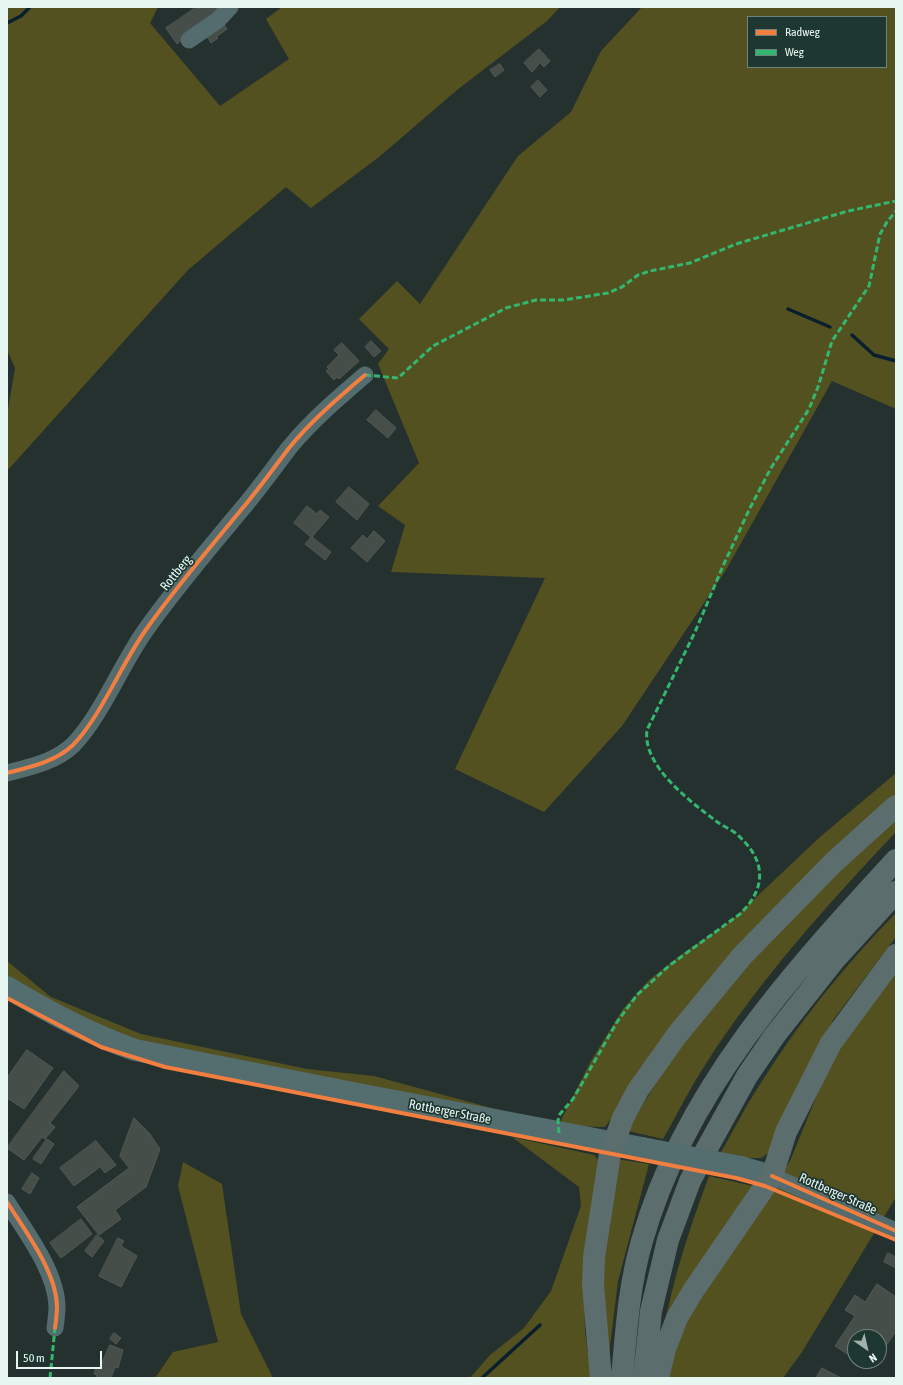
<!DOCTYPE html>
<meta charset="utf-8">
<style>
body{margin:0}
#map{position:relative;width:903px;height:1385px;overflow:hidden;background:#25312e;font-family:"Asap Condensed",sans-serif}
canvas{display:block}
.frame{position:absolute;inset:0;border:8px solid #e7f6f1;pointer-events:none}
.legend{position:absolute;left:747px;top:16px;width:140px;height:52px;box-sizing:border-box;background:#1f3731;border:1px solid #6f837e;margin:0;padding:5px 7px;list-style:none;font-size:12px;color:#e7f6f1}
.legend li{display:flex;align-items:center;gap:8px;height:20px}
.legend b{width:20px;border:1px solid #6f837e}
.north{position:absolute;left:847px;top:1329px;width:40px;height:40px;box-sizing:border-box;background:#1f3731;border:1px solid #6f837e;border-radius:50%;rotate:146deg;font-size:11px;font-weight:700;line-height:16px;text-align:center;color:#e7f6f1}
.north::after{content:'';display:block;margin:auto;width:14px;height:18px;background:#a3b1ad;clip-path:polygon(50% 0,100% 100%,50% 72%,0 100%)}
.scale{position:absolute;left:16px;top:1351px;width:86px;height:18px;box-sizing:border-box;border:2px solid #e7f6f1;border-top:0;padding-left:5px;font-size:12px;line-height:14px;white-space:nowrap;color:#e7f6f1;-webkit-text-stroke:3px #1f3731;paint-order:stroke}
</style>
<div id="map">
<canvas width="903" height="1385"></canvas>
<div class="frame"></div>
<ul class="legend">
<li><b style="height:5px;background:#f27e40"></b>Radweg</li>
<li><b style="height:5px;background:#33b770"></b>Weg</li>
</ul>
<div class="north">N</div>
<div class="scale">50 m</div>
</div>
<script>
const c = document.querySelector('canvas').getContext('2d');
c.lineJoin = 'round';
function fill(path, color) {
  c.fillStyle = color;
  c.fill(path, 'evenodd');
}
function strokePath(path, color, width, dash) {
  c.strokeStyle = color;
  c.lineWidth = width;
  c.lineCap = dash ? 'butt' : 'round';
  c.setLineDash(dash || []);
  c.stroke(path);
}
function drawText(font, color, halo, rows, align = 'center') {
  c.font = font + ' "Asap Condensed",sans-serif';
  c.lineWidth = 3.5;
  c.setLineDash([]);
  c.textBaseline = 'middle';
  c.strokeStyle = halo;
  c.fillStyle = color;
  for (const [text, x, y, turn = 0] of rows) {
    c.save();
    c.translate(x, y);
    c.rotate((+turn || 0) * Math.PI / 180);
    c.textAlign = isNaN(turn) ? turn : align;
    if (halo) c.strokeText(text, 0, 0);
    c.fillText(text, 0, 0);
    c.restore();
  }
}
const green = new Path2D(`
 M7,7H158L150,23L220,106L289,59L266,19L282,7H560L547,21L457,90L379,157L311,208L286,187L188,270L7,471V415L15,368L7,350Z
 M642,7H896V409L832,381L726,570L622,726L544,812L455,769L545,578L391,572L405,525L378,506L419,463L378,364L389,349L359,319L397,281L420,304L518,156L571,112L601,51ZM748,17H886V67H748Z
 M896,773V801L705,992L605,1127L558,1126L135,1043L7,980V961L51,997L141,1034L307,1069L374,1076L558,1126L591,1061L623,1009L649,980L682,954L732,920L820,837Z
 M896,818V832C828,904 761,978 707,1062C691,1086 678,1113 663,1139L628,1131C693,1010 792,907 896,818Z
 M896,913V937L833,1020L773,1150L761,1158H745L721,1152C734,1130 745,1107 759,1086C798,1023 844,966 896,913Z
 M896,973V1197L802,1352L783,1378H664L690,1315L790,1161L833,1056Z
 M512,1137L594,1155L599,1161L584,1277L585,1331L591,1378H470L490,1355L524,1328L551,1291L581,1206L579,1187Z
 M616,1159L649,1164L618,1281L607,1370L601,1281Z
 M183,1162L222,1184L241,1314L273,1378H155L173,1352L218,1342L178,1186Z
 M709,1176L753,1186L663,1333C673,1278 690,1227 709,1176Z`);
const stream = new Path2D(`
 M7,23L21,16L30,7
 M788,309L830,327
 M852,335L874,355L896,361
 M482,1378L540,1325`);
const building = new Path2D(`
 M197,7L198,9L201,7H222L177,44L166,28Z
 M223,23L227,29L216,37L218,38L211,43L206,35Z
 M539,49L550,61L544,67L540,63L532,72L524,63Z
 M500,64L504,70L495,77L490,70Z
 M538,80L547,90L540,97L531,87Z
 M371,341L381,351L374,357L365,347Z
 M342,343L359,361L339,379L337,377L334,380L326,371L329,369L327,367L339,355L334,350Z
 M376,410L396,428L388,438L367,420Z
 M349,487L369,504L357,520L336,502Z
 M307,506L317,514L320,510L329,517L312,537L331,552L325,560L305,544L311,537L294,523Z
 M374,531L385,541L367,562L351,548L363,535L367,539Z
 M27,1050L53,1068L24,1109L7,1098V1078Z
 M64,1071L79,1086L50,1123L55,1127L45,1139L42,1137L24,1160L7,1148Z
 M134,1118L150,1134L160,1149L146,1187L115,1210L121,1219L99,1235L77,1207L129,1168L120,1156Z
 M47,1139L54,1144L41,1164L33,1159Z
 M96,1141L116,1165L105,1173L100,1167L74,1186L60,1168Z
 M32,1173L39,1178L30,1194L22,1189Z
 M81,1219L92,1234L61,1258L50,1243Z
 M97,1235L104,1241L92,1257L85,1251Z
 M118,1238L124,1241L121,1246L137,1256L121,1287L99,1276Z
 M888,1253L896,1257V1268L884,1262Z
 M877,1284L896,1297V1331L879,1356V1337H855V1359L835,1346L855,1316L845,1310L855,1295L865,1302Z
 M114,1333L121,1338L116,1344L110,1339Z
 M110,1345L123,1350L118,1368L115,1367L111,1378H96L97,1375L94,1374L96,1368L99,1369Z
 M858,1361H876L872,1366L866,1362L864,1365Z
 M822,1368L841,1378H816Z`);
const minor = new Path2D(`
 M189,40L218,20L230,7
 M7,773C30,767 55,762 73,745C101,716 121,665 145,631C175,588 208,550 241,510C258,490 273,469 289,448C311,421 338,398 365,375
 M772,1176L896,1231
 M7,1202C25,1231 56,1271 57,1306C57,1313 56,1321 55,1328`);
const major = new Path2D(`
 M7,987C48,1012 89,1034 135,1050L358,1094L642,1148
 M741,1167L772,1176`);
const highway = new Path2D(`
 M601,1378L593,1285L594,1257L610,1154L623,1118L638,1090L677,1035L742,956L833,863L896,806
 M622,1378C626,1332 629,1285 642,1241C684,1091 793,972 896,860
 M644,1378L651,1311L668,1240L690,1181L705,1152L747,1076L775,1035L835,959L896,892
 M658,1378L665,1349L677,1318L693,1291L772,1176L786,1132L831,1043L896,955`);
const majorBridge = new Path2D(`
 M642,1148L741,1167`);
const quiet = new Path2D(`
 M365,375L398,378L433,346L506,308L536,300H564L608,293L622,287L638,275L650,271L690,263L736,244L848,211L896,201
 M559,1133L558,1120L560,1114L573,1099L617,1022L637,995L670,965L740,914C769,886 765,857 734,832C728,828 721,825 716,821C691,802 642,766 647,730L695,632L723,566L750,508L771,468L809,409L818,387L832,341L869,286L880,234L887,222L896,211
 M50,1378L55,1328`);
const cycleway = new Path2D(`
 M7,773C30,767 55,762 73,745C101,716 121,665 145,631C175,588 208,550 241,510C258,490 273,469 289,448C311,421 338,398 365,375
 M7,998L101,1047L165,1067L736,1178L765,1186L896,1240
 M772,1176L896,1231
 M7,1202C25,1231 56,1271 57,1306C57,1313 56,1321 55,1328`);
const streetNames = [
 ["Rottberg",176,573,-51],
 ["Rottberger Straße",450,1112,11],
 ["Rottberger Straße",838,1194,24]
];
fill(green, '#53511f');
strokePath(stream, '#091f2e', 3.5);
fill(building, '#464e4a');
strokePath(building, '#515954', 1);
strokePath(minor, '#556c6f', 17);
strokePath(major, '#546d6f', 22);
strokePath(highway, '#5c6d6e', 22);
strokePath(majorBridge, '#546d6f', 22);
strokePath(quiet, '#33b770', 3, [6, 3]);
strokePath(cycleway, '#f27e40', 4);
drawText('13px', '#e7f6f1', '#1f3731', streetNames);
</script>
